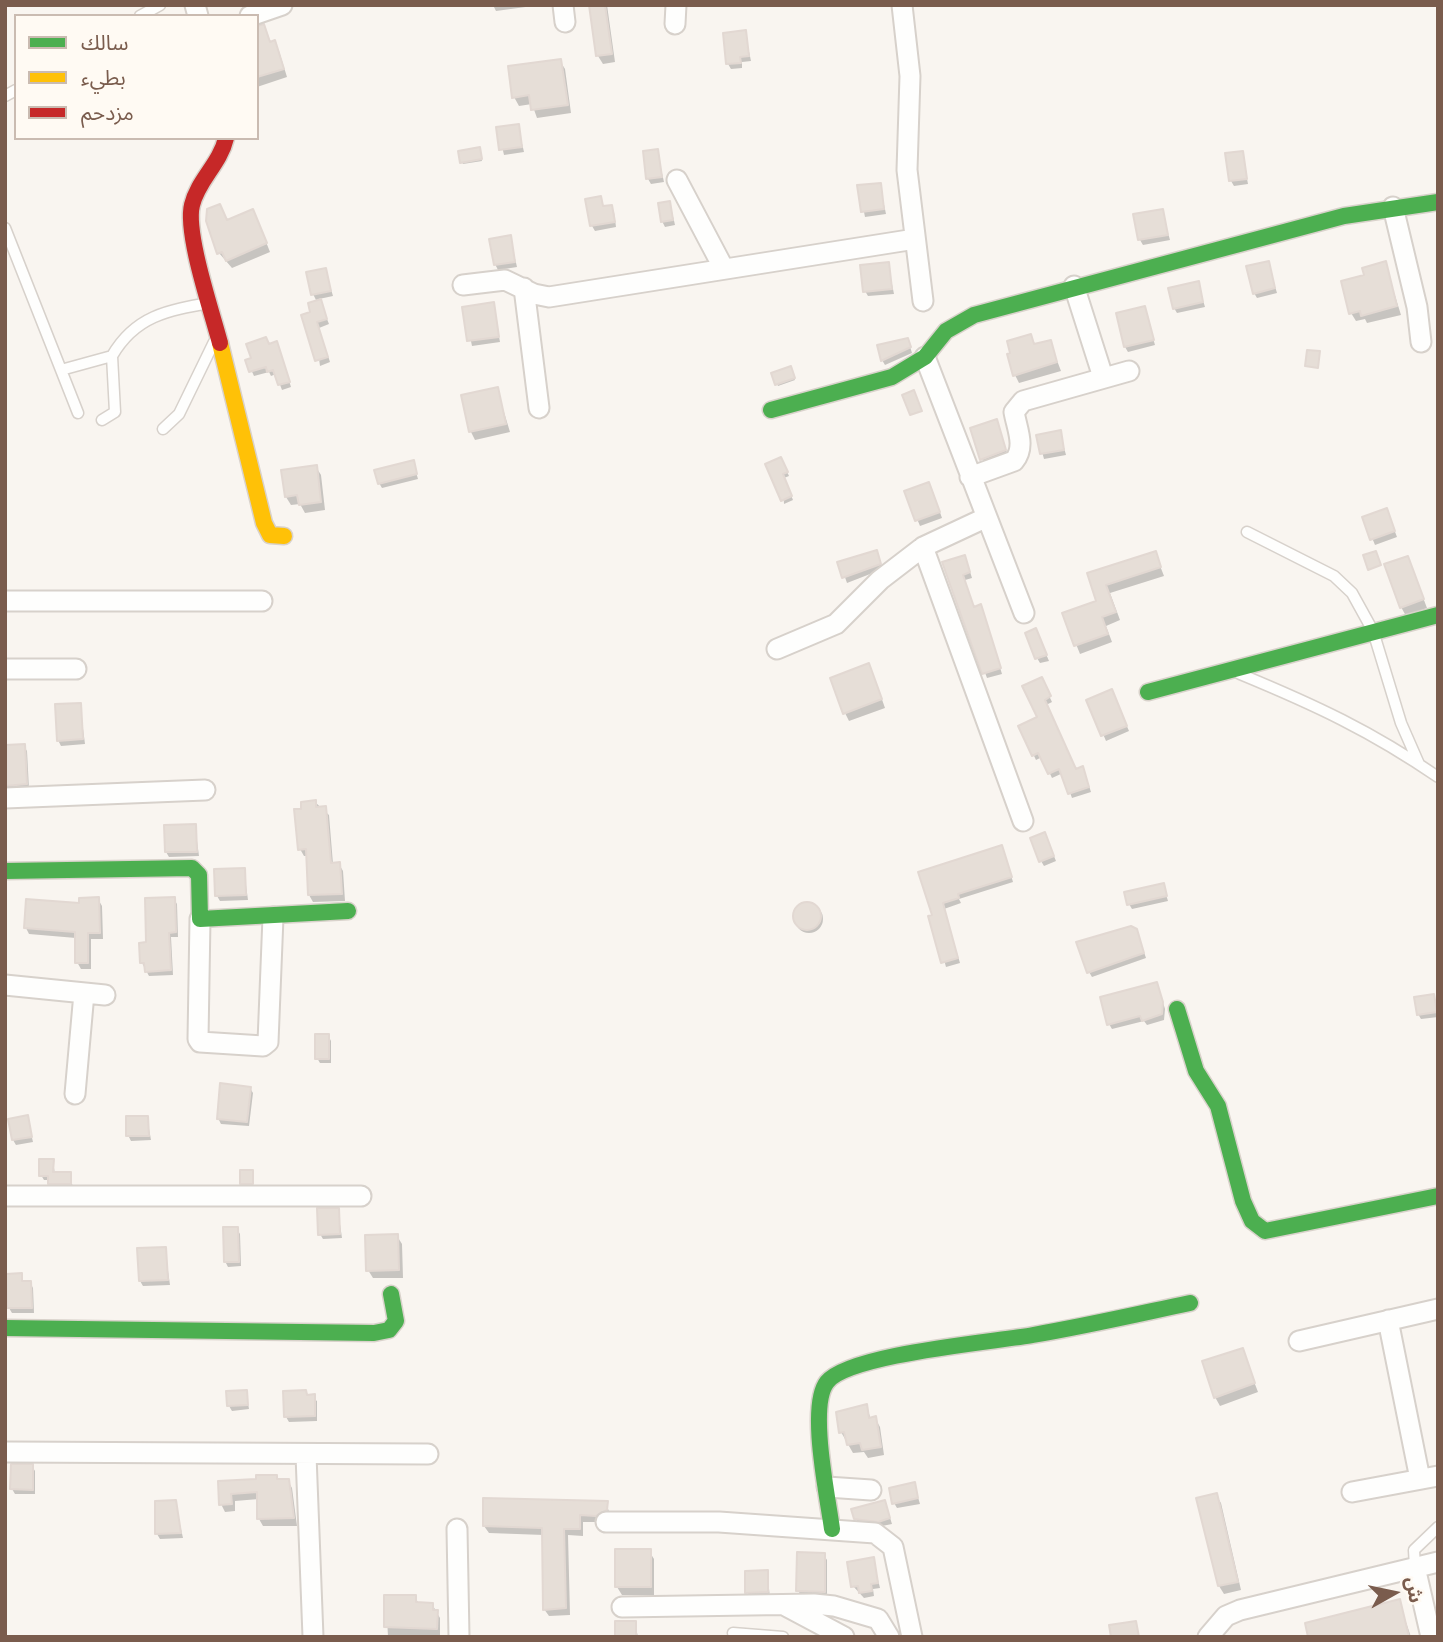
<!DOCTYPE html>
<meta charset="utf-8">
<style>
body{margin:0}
#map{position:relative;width:1443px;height:1642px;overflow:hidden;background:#f9f5f0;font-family:Barlow,"Noto Sans Arabic",sans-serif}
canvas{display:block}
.frame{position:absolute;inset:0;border:7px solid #7a5c4d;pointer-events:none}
.legend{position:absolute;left:14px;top:14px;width:245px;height:126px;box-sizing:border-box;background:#fffaf3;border:2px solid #cabbb1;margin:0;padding:9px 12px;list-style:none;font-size:21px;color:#7a5c4d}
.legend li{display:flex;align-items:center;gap:14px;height:35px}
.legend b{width:35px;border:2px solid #cabbb1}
.north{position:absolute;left:1359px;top:1558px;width:70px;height:70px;-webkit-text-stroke:5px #fffaf3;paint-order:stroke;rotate:81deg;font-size:19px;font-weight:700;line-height:28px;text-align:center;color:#7a5c4d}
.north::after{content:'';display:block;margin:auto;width:24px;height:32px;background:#7a5c4d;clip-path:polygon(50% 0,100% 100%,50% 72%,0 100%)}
</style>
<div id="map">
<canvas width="1443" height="1642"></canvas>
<div class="frame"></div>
<ul class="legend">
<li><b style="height:9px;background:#4caf50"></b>سالك</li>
<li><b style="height:9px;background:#ffc107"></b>بطيء</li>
<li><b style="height:9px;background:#c62828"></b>مزدحم</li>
</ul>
<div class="north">ش</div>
</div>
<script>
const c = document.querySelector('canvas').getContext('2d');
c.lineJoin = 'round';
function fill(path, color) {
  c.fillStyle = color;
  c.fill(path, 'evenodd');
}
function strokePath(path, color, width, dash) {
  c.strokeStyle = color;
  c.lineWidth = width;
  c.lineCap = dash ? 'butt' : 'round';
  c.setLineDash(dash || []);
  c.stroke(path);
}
const shadow = new Path2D(`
 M493,5H533V6L496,11Z
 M590,5H607L615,62L603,64L598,56Z
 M263,26L271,43L274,42L279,51L287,77L257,87V27Z
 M745,32L751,61L742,62V68L731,69L728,64Z
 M560,61L565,69L571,113L537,118L532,104L519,106L514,97Z
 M518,126L524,152L504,155L498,129Z
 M480,151L482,161L463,164L462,162Z
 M657,151L664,182L651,184L648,179Z
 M1242,153L1248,184L1234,186L1231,181Z
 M880,185L886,214L865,217L859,187Z
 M600,198L604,208L611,207L614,212L616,227L595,231L592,226L587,200Z
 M670,203L675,225L665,227L662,221Z
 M1162,211L1170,240L1143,245L1140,240Z
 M257,219L270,252L232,268L219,253L227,221Z
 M510,237L517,267L498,270L495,264Z
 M1268,263L1277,293L1257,298L1254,293Z
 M1385,263L1401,315L1367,323L1365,319L1356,321L1351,313L1366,276Z
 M888,264L894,294L868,296L865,291Z
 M325,269L333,296L319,299L329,324L319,328L330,362L320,366L313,314L317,302L313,294Z
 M1198,283L1205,307L1177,313L1174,308Z
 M493,304L500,342L472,346L464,308Z
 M1144,308L1155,345L1128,352L1125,347Z
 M1031,336L1036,346L1050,342L1061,371L1019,383L1015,375Z
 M908,340L912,353L885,365L882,360Z
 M279,348L291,387L282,390L276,374L271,376L269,372L254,376L247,361Z
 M790,368L795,380L778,386L773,374Z
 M497,389L510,432L475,440L471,432Z
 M999,427L1008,456L985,465L972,429Z
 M1060,432L1066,455L1044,459L1038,437Z
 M781,459L789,476L784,478L793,500L784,504Z
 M413,462L418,479L382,488L379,483Z
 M316,467L321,475L325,510L305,513L300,504L291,505L286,497Z
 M932,489L942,518L920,526L906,492Z
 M1389,516L1397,537L1375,545L1364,518Z
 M876,552L883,569L847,583L840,563Z
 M1155,553L1164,576L1110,593L1120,620L1106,626L1112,642L1080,654L1064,614L1098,602L1089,574Z
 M1408,558L1427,608L1406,616L1401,607Z
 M967,562L972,578L965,580L974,609L983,612L1002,674L987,678L944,563Z
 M1038,635L1049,661L1040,663L1037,658Z
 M873,674L885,708L849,721L845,713Z
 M1041,679L1052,702L1046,705L1076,770L1085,773L1091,792L1072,798L1063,773L1052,778L1042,757L1036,760L1020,727L1039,718Z
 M1114,696L1129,731L1106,741L1089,701Z
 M80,705L85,744L61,746L58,740Z
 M5,743L6,747L24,746L27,751L29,789L5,790Z
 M315,802L329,815L333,864H339L343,871L345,901L313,902L309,895L308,856H304L300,849L303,810Z
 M195,826L199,856L169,857L166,852Z
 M1047,839L1056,861L1044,866L1041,861Z
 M1004,852L1013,882L959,899L961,903L944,909L960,963L946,967L920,873Z
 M244,870L248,900L220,901L217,896Z
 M1163,885L1168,901L1132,909L1129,904Z
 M98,899L102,906L103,939H91V969H81L77,962L76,938L29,934L26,928Z
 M174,899L177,904L178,937H171L173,975L149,976L142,963L148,944Z
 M795 919a14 14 0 1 1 28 0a14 14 0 1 1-28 0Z
 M1139,937L1146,958L1092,977L1089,972Z
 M1159,989L1165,1009L1164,1020L1147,1025L1144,1021L1112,1029L1109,1024Z
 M1433,996L1438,1017L1421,1019L1418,1014Z
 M328,1035L331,1041V1063H320L317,1058Z
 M250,1088L253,1093L249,1126L221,1124L218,1118Z
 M27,1117L33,1142L16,1145L13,1140Z
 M147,1117L151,1140L131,1141L128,1135Z
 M53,1161L55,1174H70L73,1188H52L49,1180H44L41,1175Z
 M338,1210L342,1238L323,1239L320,1234Z
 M237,1229L240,1234L241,1266L228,1267L225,1261Z
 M397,1236L402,1244L403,1278H373L368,1270Z
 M165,1249L170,1285L143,1286L140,1281Z
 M21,1275L24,1282H30L33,1288L34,1313H12L9,1308Z
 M1242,1350L1258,1392L1220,1406L1215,1397Z
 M246,1391L249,1409L232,1411L229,1406Z
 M305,1392L317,1401V1421L289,1422L286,1417Z
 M866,1406L871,1419L875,1418L880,1427L884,1455L868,1458L864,1452L853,1453L841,1432L838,1411Z
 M32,1466L35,1471V1494H15L12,1489Z
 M276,1477L279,1481H288L292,1488L297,1526H263L259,1519V1499L235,1501V1511L225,1512L221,1504L220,1483Z
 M914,1484L920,1504L897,1508L894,1503Z
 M1216,1495L1221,1503L1241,1590L1224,1594L1219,1586L1198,1499Z
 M175,1502L183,1538L160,1539L157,1534Z
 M885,1502L892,1524L882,1526L859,1524L856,1519Z
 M606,1503L611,1517L600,1522H583V1536L568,1535L570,1615L549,1616L544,1609V1535L489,1533L484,1526Z
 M649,1551L654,1559V1595H622L617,1587Z
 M824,1555L827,1560V1596H801L798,1590Z
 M873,1559L880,1588L873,1589L874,1596L864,1598L853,1586Z
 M767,1572L770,1597L750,1598L747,1592Z
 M386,1597H415L419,1604H432L440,1618V1635L388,1637Z
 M1399,1601L1411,1637H1310Z
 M635,1623L638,1637H617Z`);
const building = new Path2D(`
 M589,5H605L612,54L596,56Z
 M264,24L270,42L275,40L284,69L257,77V26Z
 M746,30L749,56L740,57L741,63L726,64L723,33Z
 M561,59L568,105L531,110L529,95L512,98L508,66Z
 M519,124L522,147L499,150L496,127Z
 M480,147L482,159L460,163L458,151Z
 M658,149L662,177L646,179L643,151Z
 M1243,151L1247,179L1229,181L1225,153Z
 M881,183L884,209L861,212L857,185Z
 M601,196L603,206L612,205L615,222L590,226L585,199Z
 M670,201L673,220L661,222L658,203Z
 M220,204L227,220L253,209L267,243L226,261L222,252L217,254L206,221L207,209Z
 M1163,209L1168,235L1138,240L1133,214Z
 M511,235L515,262L494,265L489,239Z
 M1269,261L1275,288L1253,294L1246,266Z
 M1386,261L1397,306L1361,316L1360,311L1349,314L1341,281L1364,275L1362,268Z
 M889,262L892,289L863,292L860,265Z
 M326,268L331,291L311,295L306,272Z
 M1199,281L1203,302L1173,309L1168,288Z
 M321,299L327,319L317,322L328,357L315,361L301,315L310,312L308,303Z
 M494,302L499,337L467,341L462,307Z
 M1145,306L1154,340L1124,347L1116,313Z
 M1031,334L1034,344L1051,340L1057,362L1013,376L1007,354L1010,353L1007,341Z
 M266,337L269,344L277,341L290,382L278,385L273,370L267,372L266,367L249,372L245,360L251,358L246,344Z
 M908,338L911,347L881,361L877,345Z
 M1307,350L1320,351L1318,368L1305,366Z
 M791,366L795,378L775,385L771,373Z
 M498,387L506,424L469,432L461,395Z
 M914,390L922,411L910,415L902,395Z
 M997,419L1006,450L980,460L970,428Z
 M1061,430L1064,450L1040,454L1036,435Z
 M781,457L788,472L783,474L792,496L781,501L765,464Z
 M414,460L417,474L378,484L374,470Z
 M317,465L321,502L299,505L297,495L285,497L281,470Z
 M929,482L940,512L915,521L904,491Z
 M1387,508L1395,531L1370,540L1362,517Z
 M877,550L881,564L842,578L837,562Z
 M1156,551L1161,567L1106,585L1116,612L1102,617L1108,634L1074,646L1062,613L1096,601L1087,573Z
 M1376,551L1381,565L1368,570L1363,555Z
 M965,555L970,572L963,575L974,607L981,604L1001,668L982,674L942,562Z
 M1408,556L1424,599L1400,608L1384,564Z
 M1036,628L1047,655L1035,659L1025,633Z
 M869,663L882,699L843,714L830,678Z
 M1042,677L1051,696L1045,700L1076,769L1083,766L1089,787L1068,794L1059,769L1048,774L1038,753L1032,756L1018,726L1037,717L1022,686Z
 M1112,689L1127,726L1101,736L1086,700Z
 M81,703L83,739L57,741L55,704Z
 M25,744L27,784L5,786V745Z
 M316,800V807L326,806L331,863L340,862L342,894L308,895L306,849L298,850L294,809H301V802Z
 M196,824L197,852H165L164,825Z
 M1045,832L1054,856L1039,862L1030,838Z
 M1002,845L1012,877L958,894L959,898L943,903L958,958L941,963L928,916L932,915L918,872Z
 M245,868L246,895L215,896L214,869Z
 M1164,883L1167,896L1127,905L1124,892Z
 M99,897L100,933H88V963H75V932L24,928L26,899L79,903V898Z
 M175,897L176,932L169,933L171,970L145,972L144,963H140L139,943L146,942L145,898Z
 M793 916a14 14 0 1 1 28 0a14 14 0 1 1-28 0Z
 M1131,926L1137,929L1144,953L1087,973L1076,942Z
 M1157,982L1163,1002L1162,1014L1142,1021L1140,1016L1107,1025L1100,997Z
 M1434,994L1437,1012L1417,1015L1414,997Z
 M315,1034H329V1059H315Z
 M220,1083L251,1087L247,1122L217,1119Z
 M28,1115L32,1137L12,1140L8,1119Z
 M126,1116H148L149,1136H126Z
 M39,1159H54L53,1172H71V1184H48V1176H39Z
 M240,1170H253V1184H240Z
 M317,1208H339L340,1234L318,1235Z
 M223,1227H238L239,1262H224Z
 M398,1234L399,1270L366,1271L365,1235Z
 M166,1247L168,1280L139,1281L137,1248Z
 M22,1273V1281H31L32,1308H7L6,1274Z
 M1243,1348L1255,1383L1214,1398L1202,1361Z
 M247,1390L248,1405L227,1406L226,1391Z
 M306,1390L307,1395L315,1394V1416L284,1417L283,1391Z
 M867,1404L869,1418L876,1416L881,1447L862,1450L860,1443L847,1445L844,1432L839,1433L836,1412Z
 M11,1464H33V1490L10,1489Z
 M256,1475H277V1479H289L294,1518L257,1519V1492L231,1494L232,1504L219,1505L218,1481L256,1479Z
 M915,1482L918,1498L892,1504L889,1488Z
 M1217,1493L1238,1582L1218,1586L1196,1498Z
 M483,1498L608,1501L607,1510L596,1516L580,1515V1529H564L566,1608L543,1610L542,1528L483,1526Z
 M176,1500L181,1533L155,1534V1501Z
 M885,1500L890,1518L878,1522L854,1519L851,1509Z
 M615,1549H651V1587H615Z
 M797,1552L825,1553V1592L796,1591Z
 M874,1557L878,1583L871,1584L872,1591L859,1593L858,1586L851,1587L847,1562Z
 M768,1570V1592L745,1593V1571Z
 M384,1595H416V1602L433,1603V1610H438L437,1629L384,1627Z
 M1400,1599L1409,1637H1308L1305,1623Z
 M615,1621H636V1637H615Z
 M1136,1621L1139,1637H1111L1109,1625Z`);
const lane = new Path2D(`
 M140,16L160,5
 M5,96L16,90
 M5,228L78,413
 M61,370L112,356
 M102,420L115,412L112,356C135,316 168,310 210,303
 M163,429L179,414L214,342
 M1247,532L1334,576L1352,593L1373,631L1401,723L1419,764
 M1240,674C1315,705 1371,731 1438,777
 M1415,1567L1414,1550L1438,1527
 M733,1633L783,1637`);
const street = new Path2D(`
 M195,5L198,16
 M563,5L565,22
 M902,5L910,76L907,170L923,301
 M250,16L282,5
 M675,24L676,5
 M677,180L724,269
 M1393,207L1417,307L1421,342
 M463,285L505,280L534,294L549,297L915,239
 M1074,286L1103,377
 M524,288L539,408
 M925,357L1024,613
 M970,477L1014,461C1026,447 1017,429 1014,412L1023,401L1129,371
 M923,547L1023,821
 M5,601H262
 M777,649L836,624L880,580L923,547L985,518
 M5,669H76
 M5,798L205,790
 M200,919L198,1039L200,1042L263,1046L268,1042L273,917
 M5,985L105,995
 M75,1094L84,993
 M5,1196H361
 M1388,1320L1420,1479
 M1299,1341L1438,1309
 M5,1452L428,1454
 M306,1455L313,1637
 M827,1487L871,1490
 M1352,1492L1438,1476
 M606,1522H719L875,1533L893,1547L912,1637
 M457,1529L459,1637
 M1415,1567L1431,1637
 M786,1606L844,1637
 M622,1607L814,1604L834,1606L878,1619L889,1637
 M1208,1637L1226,1616L1240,1610L1438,1562`);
const fast = new Path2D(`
 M771,410L892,377L925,357L946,331L974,315L1344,216L1438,202
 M1148,692L1438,615
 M5,871L192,868L199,875L200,919L348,911
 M1177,1009L1196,1071L1218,1106L1243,1201L1252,1221L1265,1231L1438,1196
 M5,1328L374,1333L389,1330L396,1321L391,1294
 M832,1529C828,1498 808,1406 827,1382C849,1354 994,1342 1033,1335C1086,1326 1138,1314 1190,1303`);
const slow = new Path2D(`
 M220,343L264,523L270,535L284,536`);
const jam = new Path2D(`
 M220,343C212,312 185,233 192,205C198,180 220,164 226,138`);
fill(shadow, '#0003');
fill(building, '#e6ded7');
strokePath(building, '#e2d8d2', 2);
strokePath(lane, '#d7d1cb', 13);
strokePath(street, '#d7d1cb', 23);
strokePath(fast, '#d9d2cb', 19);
strokePath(slow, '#d9d2cb', 19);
strokePath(jam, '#d9d2cb', 19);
strokePath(lane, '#fefefd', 10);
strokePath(street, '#fefefd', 19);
strokePath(fast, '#4caf50', 16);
strokePath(slow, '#ffc107', 16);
strokePath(jam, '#c62828', 16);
</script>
